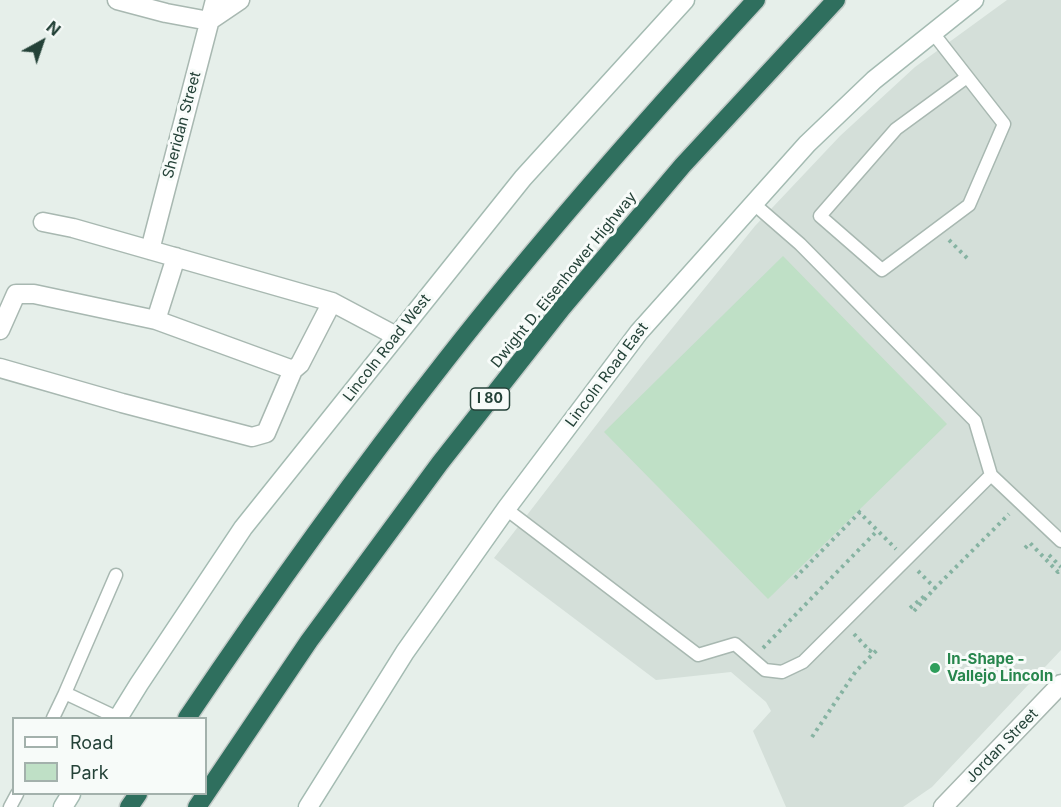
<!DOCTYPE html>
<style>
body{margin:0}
#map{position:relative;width:1061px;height:807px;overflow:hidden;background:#e6efea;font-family:Inter,sans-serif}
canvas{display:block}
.legend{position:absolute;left:12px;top:717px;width:195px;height:78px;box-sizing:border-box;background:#f7fbf9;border:2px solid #a3b1ac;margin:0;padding:8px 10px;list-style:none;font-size:18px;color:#244238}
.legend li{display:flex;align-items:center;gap:12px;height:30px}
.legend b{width:30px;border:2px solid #a3b1ac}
.north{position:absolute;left:12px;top:12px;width:60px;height:60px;-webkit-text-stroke:4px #f7fbf9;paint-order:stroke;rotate:40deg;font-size:16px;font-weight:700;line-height:24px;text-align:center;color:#244238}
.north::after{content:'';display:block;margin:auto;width:21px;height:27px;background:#244238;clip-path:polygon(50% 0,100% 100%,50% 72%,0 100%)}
</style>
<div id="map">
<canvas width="1061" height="807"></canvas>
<ul class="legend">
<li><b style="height:8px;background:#fff"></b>Road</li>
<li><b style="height:16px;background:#bfe0c6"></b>Park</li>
</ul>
<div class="north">N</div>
</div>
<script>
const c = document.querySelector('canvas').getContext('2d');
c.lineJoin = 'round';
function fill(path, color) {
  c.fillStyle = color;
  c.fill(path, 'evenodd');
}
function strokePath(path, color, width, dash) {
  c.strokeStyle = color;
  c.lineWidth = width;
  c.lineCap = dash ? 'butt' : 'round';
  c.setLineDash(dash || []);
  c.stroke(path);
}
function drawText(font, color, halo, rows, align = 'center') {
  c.font = font + ' Inter,sans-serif';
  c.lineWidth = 6;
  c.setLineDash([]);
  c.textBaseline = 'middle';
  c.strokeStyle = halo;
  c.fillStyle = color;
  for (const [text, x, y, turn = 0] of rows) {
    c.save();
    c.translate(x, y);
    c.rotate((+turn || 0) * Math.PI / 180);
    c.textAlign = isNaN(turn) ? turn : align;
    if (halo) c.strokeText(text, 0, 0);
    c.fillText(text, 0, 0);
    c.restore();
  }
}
const built = new Path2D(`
 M1007,0H1061V650L932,787L903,807H786L753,731L771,711L766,702L731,672L656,680L494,558L644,363L755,226L840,136L915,67Z`);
const green = new Path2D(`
 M783,256L947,424L768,599L604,432Z`);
const path = new Path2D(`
 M949,240L968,259
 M858,511L896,549
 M1025,548L1030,543L1058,572L1061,569
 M1049,555L1061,567
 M918,571L935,588L933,589
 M795,578L860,512
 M910,608L927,594
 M914,611L935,588L1009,514
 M854,634L870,651L873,647
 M763,648L878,530
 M812,737L856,671L877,650`);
const lane = new Path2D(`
 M933,33L1004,124L969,205L882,270L820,216L896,129L967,77
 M754,204L800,244L975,421L991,475
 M506,509L698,655L735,644L765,670L782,672L803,662L991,475L1061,541
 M65,693L116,575
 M53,718L65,693L118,718
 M10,807L17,794`);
const street = new Path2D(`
 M117,0L166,13L209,21L240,0
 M43,222L73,228L332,302L396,336
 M150,250L215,0
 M156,320L176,257
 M0,330L16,294H34L156,320L293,370
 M0,368L122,403L252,437L266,433L293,370L300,364L332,302
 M943,807L1061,684`);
const secondary = new Path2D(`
 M118,718L139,684L243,528L523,178L685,0
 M63,807L71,794
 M308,807L405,652L506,509L639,332L807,144L874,80L974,0`);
const highway = new Path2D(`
 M187,718C269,596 355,476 446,360C544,235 649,116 756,0
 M129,807L138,794
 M197,807L309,641L440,463L562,308L683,165L836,0`);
const markers = [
 [935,668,6,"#2e9e5b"]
];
const shields = [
 [490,399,39]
];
const shieldNames = [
 ["I 80",490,399]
];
const streetNames = [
 ["Sheridan Street",182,125,-75],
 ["Dwight D. Eisenhower Highway",564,280,-51],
 ["Lincoln Road West",387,348,-52],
 ["Lincoln Road East",607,375,-53],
 ["Jordan Street",1002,746,-46]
];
const leisureNames = [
 ["In-Shape -",947,659],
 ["Vallejo Lincoln",947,676]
];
fill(built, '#d4dfd9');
fill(green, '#bfe0c6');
strokePath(lane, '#a8b8b1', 15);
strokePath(street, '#a8b8b1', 21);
strokePath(secondary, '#a4bbb2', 21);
strokePath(highway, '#c2cac7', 21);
strokePath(path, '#86b3a2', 4, [3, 4.5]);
strokePath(lane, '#fff', 12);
strokePath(street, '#fff', 18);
strokePath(secondary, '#fff', 18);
strokePath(highway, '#2f6f5e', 18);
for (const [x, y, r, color] of markers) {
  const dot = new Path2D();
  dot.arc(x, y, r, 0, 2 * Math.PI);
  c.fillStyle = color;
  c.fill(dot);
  strokePath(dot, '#f7fbf9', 2);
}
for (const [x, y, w] of shields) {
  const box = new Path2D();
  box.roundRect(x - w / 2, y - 11, w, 22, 4.5);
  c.fillStyle = '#f7fbf9';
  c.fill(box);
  strokePath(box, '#244238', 1.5);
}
drawText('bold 14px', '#244238', null, shieldNames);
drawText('15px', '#244238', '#f7fbf9', streetNames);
drawText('bold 15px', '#27864d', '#f7fbf9', leisureNames, 'left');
</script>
